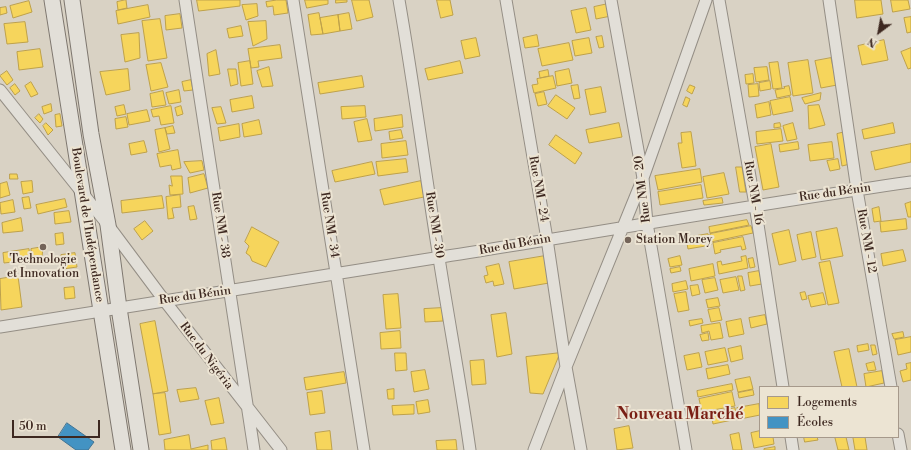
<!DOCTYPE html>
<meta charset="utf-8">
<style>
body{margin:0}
#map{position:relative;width:911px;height:450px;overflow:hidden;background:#d9d2c4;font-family:"Libre Bodoni",serif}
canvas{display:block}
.legend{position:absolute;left:759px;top:386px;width:140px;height:52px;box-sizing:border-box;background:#ece4d3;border:1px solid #a6998b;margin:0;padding:5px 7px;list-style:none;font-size:12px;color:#3d2820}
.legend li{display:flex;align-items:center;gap:8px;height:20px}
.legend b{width:20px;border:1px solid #a6998b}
.north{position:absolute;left:859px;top:12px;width:40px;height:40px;-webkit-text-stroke:3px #ece4d3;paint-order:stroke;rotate:212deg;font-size:11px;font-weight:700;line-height:16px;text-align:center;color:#3d2820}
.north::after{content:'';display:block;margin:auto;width:14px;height:18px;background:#3d2820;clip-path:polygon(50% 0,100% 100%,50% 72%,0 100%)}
.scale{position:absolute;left:12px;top:420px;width:88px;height:18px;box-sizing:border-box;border:2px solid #3d2820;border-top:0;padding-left:5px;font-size:12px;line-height:14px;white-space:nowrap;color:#3d2820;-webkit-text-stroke:3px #ece4d3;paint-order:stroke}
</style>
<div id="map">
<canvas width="911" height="450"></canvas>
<ul class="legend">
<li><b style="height:11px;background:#f6d55c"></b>Logements</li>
<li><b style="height:11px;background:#4393c3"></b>Écoles</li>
</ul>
<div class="north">N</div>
<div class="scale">50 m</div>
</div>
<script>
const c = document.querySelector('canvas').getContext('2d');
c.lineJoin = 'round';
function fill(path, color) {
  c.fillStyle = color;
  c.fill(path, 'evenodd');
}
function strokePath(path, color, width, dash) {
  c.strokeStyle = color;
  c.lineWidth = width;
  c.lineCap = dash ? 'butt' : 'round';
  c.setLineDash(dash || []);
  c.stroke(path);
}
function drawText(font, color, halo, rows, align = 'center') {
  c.font = font + ' "Libre Bodoni",serif';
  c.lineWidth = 4;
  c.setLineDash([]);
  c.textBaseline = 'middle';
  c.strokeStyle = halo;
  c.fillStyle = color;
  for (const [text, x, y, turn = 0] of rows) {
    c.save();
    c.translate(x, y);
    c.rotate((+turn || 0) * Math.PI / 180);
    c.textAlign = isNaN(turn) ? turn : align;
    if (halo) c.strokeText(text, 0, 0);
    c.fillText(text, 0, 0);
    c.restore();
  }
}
const homes = new Path2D(`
 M126,0L127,8L118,10L117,2Z
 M197,0H240V6L199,11Z
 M277,0H286L288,13L274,15L273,6L267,7L266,2Z
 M305,0H328V4L307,8Z
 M336,0H347V2L336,3Z
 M352,0H369L373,17L357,21Z
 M437,0H450L453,15L441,18Z
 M855,0H881L883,14L857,18Z
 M891,0H908L910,9L893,12Z
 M29,1L32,12L13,18L10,6Z
 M257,4L258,16L246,20L242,5Z
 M608,4L611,16L596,19L594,7Z
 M148,5L150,17L118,24L116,11Z
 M6,7L7,13L0,15V8Z
 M586,8L591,30L576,33L571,11Z
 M319,13L323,34L311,35L308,15Z
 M349,13L352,29L340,31L338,15Z
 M180,14L182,28L166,30L165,16Z
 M338,15L340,31L323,34L320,18Z
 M911,17V32L907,33L904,18Z
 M160,19L167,58L148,61L142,21Z
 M266,21L267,39L253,46L248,22Z
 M25,22L28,42L7,44L4,24Z
 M241,26L243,36L229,38L227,29Z
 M139,33L140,58L125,62L121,35Z
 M537,35L539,46L525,48L523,38Z
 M602,36L604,47L599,48L596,37Z
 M476,38L480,56L465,59L461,41Z
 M589,38L592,53L575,56L572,41Z
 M884,40L888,60L862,65L858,46Z
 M569,43L573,60L542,66L538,49Z
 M280,45L282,58L258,61L259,67L251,68L248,49Z
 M911,48V68L908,69L901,52Z
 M40,49L43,67L19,70L17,52Z
 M216,50L220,74L209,76L207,54Z
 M831,58L837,85L821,88L815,61Z
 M808,60L813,93L793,96L788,63Z
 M250,61L253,84L241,86L238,63Z
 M460,61L463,73L428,80L425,69Z
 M778,62L782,88L773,89L769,63Z
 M161,63L168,87L151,91L146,65Z
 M269,67L273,86L262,87L257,71Z
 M767,67L769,80L756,82L754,68Z
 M128,69L130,90L106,95L100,72Z
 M228,69H236L238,84L231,86Z
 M569,69L572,83L557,86L555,72Z
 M548,70L549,76L540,78L539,72Z
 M7,71L13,80L7,85L0,76Z
 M753,74L754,83L746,84L745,75Z
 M362,76L364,87L320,94L318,83Z
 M553,76L556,88L534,93L532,85L538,84L537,79Z
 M191,80L193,90L184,91L182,82Z
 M770,81L771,89L760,91L759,83Z
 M31,82L38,94L31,97L25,86Z
 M15,84L20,91L15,95L10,88Z
 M758,84L759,96L749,97L748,85Z
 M578,85L580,98L574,99L571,86Z
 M690,85L695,87L692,94L687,91Z
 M789,86L791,95L777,98L775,90L785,88L784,87Z
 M601,87L606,112L590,115L585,90Z
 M179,90L181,102L169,104L166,93Z
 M163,91L166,105L152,107L150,94Z
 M544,92L547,104L538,106L535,94Z
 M821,93L820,100L805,104L802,98Z
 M556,95L575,108L567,119L548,106Z
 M252,96L254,108L232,112L230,100Z
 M686,97L690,99L687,107L683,105Z
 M790,97L793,111L773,115L770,101Z
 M769,102L771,115L757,118L755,105Z
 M51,104L52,111L44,114L42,107Z
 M124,105L126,114L117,116L115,107Z
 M819,105L825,125L809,129L808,106Z
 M171,106L174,123L161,125L159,116L153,117L151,110Z
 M181,106L183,114L177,116L175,108Z
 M365,106L366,117L342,119L341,107Z
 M221,107L226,123L217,124L212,108Z
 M147,110L150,121L129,125L127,114Z
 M39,114L43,119L40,123L35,118Z
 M60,114L62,126L56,127L55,115Z
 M402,115L403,127L375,131L374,119Z
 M126,117L128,127L116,129L115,119Z
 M367,119L372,140L358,142L354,122Z
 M259,120L262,134L244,137L242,124Z
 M46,123L53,130L48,135L43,126Z
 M619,123L622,137L589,143L586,130Z
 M780,123L781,127L774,128V124Z
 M793,123L797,139L787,141L783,126Z
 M893,123L895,133L864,139L862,130Z
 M239,124L240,137L220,141L218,128Z
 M173,126L175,133L167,134L165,128Z
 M165,128L170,149L159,152L155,130Z
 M781,129L783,141L757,144L756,132Z
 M401,130L403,138L390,140L389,132Z
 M691,132L696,166L682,168L678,143H682L681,133Z
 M845,132L850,164L842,166L837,134Z
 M556,135L582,153L575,164L549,145Z
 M144,141L147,152L131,155L129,144Z
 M406,141L408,155L382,158L381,144Z
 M798,142L799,149L780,152L779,145Z
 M832,142L834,158L810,161L808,145Z
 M771,144L779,187L763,190L755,147Z
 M911,144V162L875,170L871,152Z
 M178,150L181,168L172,170L171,165L160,167L157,154Z
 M406,159L408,172L378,176L376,162Z
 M838,159L840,169L830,171L827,161Z
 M202,161L204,170L190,173L184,162Z
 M372,162L375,174L335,182L332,171Z
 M736,167H742L746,192H740Z
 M700,169L702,182L658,190L655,176Z
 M724,173L729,194L707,198L703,177Z
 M10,174H17L18,179H10Z
 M204,174L208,188L190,193L188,178Z
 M171,176H182L183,194L170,195L169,185L172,186Z
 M32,181L33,192L23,194L21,182Z
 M421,181L424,197L384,205L380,190Z
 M7,182L10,195L0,198V184Z
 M701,185L703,198L660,205L658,192Z
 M180,195L181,207L172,208L174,218L168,219L166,197Z
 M162,196L164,208L122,213L121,201Z
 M29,197L31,208L24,209L22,198Z
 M722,198L723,203L704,205L703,201Z
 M65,199L67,207L38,214L36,205Z
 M13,200L15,212L1,214L0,203Z
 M911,202V217H908L905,204Z
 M194,206L197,219L190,220L188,207Z
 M879,207L881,221L874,222L872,209Z
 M69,211L71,222L55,224L54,213Z
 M21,218L23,231L3,233L2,223Z
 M906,219L907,229L881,232L880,222Z
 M747,220L749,225L710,233L709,227Z
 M145,221L153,231L142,240L134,229Z
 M751,226L753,233L711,242L710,234Z
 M252,227L279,242L266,267L252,261L250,256L246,253L249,246L245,242Z
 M837,228L843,256L821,260L816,232Z
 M789,230L796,261L779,265L772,234Z
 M811,232L816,257L802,260L797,235Z
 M63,233L64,244L56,245L55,234Z
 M708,234L711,245L688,249L686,238Z
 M743,237L746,249L742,250L741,246L720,250L721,252L715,254L713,243Z
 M43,247L42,257L32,259L31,249Z
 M29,249L30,260L4,263L3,253Z
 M903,250L906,261L883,266L881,254Z
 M75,253L77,267L63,269L61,255Z
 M545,256L549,283L514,289L509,262Z
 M680,256L682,265L670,267L668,259Z
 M746,256L748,268L719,274L717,262L721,261L722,265L742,261L741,257Z
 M753,258L755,267L750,268L748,259Z
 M830,261L839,303L828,305L819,263Z
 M499,264L504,284L494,286L493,281L486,283L484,276L488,275L486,267Z
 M713,264L715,276L691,281L689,269Z
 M680,267L681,271L671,273L670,269Z
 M759,271L762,284L750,286L748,273Z
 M18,276L22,307L1,310L0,279Z
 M738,276H742L745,290L741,291Z
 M736,277L739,290L723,293L720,280Z
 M715,278L718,290L705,293L702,280Z
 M686,281L688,289L673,292L672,284Z
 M698,285L700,294L692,296L690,286Z
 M74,287L75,298L65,299L64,288Z
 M686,292L689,310L678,312L674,294Z
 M805,292L807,299L802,300L800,293Z
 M823,293L826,304L811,307L808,296Z
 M398,294L401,328L386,329L383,295Z
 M718,298L720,306L708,308L706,300Z
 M442,308L443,321L425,322L424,309Z
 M719,308L722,320L711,322L708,310Z
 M506,313L512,354L497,357L491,315Z
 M765,315L767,324L751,328L749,318Z
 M702,319L703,323L690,326L689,321Z
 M741,319L744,334L729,337L726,322Z
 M155,321L168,391L153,394L140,324Z
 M720,323L723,338L711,340L709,331L702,333L701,326Z
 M400,331L401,348L381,349L380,333Z
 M903,332L904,337L894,339L892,334Z
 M708,333L709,340L702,341L700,335Z
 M911,337V352L898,355L895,340Z
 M868,344L869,350L858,352L857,346Z
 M871,345H875L877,354L873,355Z
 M741,346L743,359L731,362L728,349Z
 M725,348L728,361L708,365L705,352Z
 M849,349L857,387H842L834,352Z
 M395,353H406L407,370L396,371Z
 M560,353L543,394L530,393L526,357Z
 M699,353L702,367L687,370L684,356Z
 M484,360L486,384L472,385L470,361Z
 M874,362L876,370L868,371L866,364Z
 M911,363V380L903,382L900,371L907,369L906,364Z
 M728,365L730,374L708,379L706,369Z
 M425,370L429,389L414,392L411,372Z
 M882,371L884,383L866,387L864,374Z
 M344,372L346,383L306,390L304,378Z
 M750,377L753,389L738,392L735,380Z
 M732,384L733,390L698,397L697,391Z
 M196,388L199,399L180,402L177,390Z
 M394,389V399H388L387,390Z
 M753,390L754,395L739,398L738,393Z
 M322,391L325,413L310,415L307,393Z
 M732,392L735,406L702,412L699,399Z
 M165,393L171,433L159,435L153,394Z
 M219,398L224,423L211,425L205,401Z
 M428,400L430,412L418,414L416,402Z
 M759,404L760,415L740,419L737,408Z
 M414,405V414L393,415L392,406Z
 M735,408L737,419L713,424L711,413Z
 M629,426L633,448L617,450L614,429Z
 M330,431L332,450H317L315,433Z
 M760,431V437H773L774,444L754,448L751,433Z
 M739,433L742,450H733L730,435Z
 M189,435L191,449L208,445V450H165L164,440Z
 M804,437H817L818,440L805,442Z
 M840,437H846L849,450H838L835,438Z
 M857,437H865L867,450H855L853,438Z
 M225,438L227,450H212L211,441Z
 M456,440L457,450H437L436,441Z
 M775,447V450H764V449Z`);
const schools = new Path2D(`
 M67,423L94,442L88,450H76L58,437Z`);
const street = new Path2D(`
 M185,0L254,450
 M293,0L364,450
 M399,0C414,86 425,172 439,258C449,322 461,386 470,450
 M506,0L547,239L566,367L581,450
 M611,0L643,178L647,223L686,450
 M719,0L755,205L783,387
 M829,0L857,190L891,387
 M0,90L108,225L164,300L281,450
 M0,327C145,303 290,282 435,258C594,233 752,205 911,182
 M898,434L901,450
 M791,437L793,450
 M534,450L566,367L643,178L706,0`);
const secondary = new Path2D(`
 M52,0L123,450
 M72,0L91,134L108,225L119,308L141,450`);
const markers = [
 [628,240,4,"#746459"],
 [43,247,4,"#746459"]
];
const streetNames = [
 ["Rue NM - 24",538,189,80],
 ["Rue NM - 20",643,189,-97],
 ["Rue NM - 16",753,193,80],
 ["Rue du Bénin",835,193,-8],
 ["Boulevard de l'Indépendance",87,225,81],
 ["Rue NM - 38",220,225,81],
 ["Rue NM - 34",329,225,81],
 ["Rue NM - 30",434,225,81],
 ["Rue NM - 12",866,241,80],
 ["Rue du Bénin",515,245,-10],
 ["Rue du Bénin",195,296,-8],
 ["Rue du Nigéria",206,356,53]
];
const poiNames = [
 ["Station Morey",636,240],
 ["Technologie",43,260,"center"],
 ["et Innovation",43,274,"center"]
];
const districtNames = [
 ["Nouveau Marché",680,415]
];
fill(homes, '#f6d55c');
strokePath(homes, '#bea14a', 1);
fill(schools, '#4393c3');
strokePath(schools, '#417392', 1);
strokePath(street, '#948e85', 13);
strokePath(secondary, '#7e776f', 17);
strokePath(street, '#e2dfd8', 11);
strokePath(secondary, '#e2dfd8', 15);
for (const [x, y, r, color] of markers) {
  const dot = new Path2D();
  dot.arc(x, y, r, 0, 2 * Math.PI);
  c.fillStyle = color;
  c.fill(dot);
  strokePath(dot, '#ece4d3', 1.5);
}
drawText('12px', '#3d2820', '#ece4d3', streetNames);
drawText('12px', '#3d2820', '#ece4d3', poiNames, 'left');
drawText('bold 16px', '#7a1f14', '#ece4d3', districtNames);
</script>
